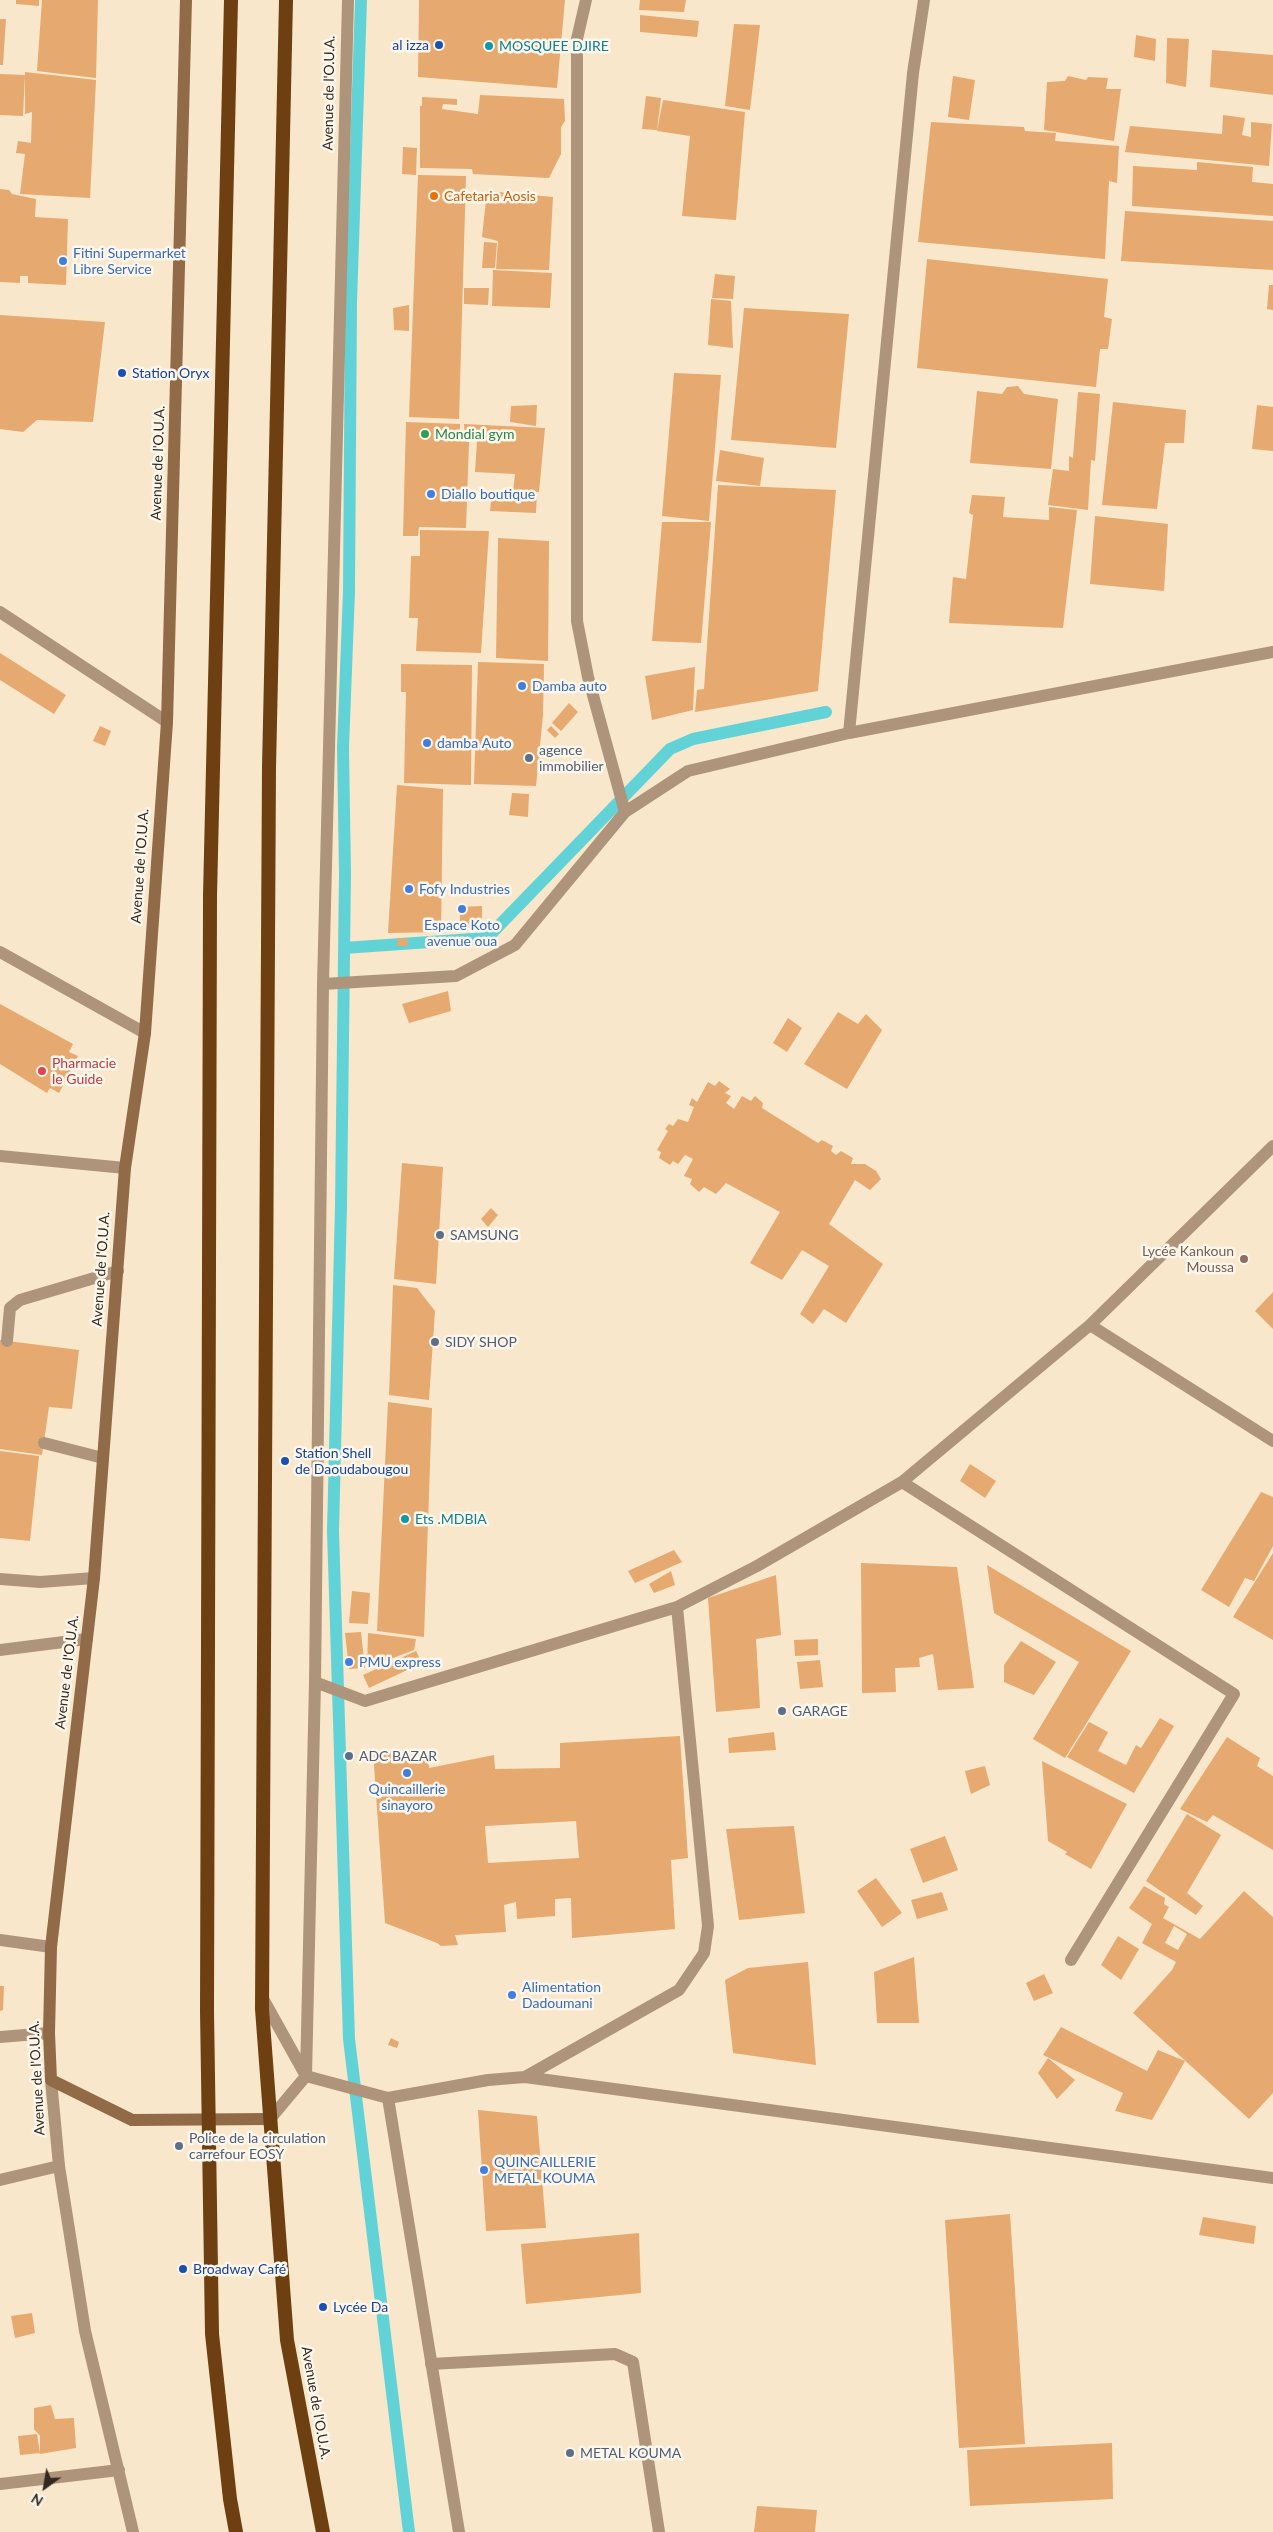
<!DOCTYPE html>
<meta charset="utf-8">
<style>
body{margin:0}
#map{position:relative;width:1273px;height:2532px;overflow:hidden;background:#f9e7cc;font-family:Lato,sans-serif}
canvas{display:block}
.north{position:absolute;left:20px;top:2462px;width:50px;height:50px;-webkit-text-stroke:4px #fdf6eb;paint-order:stroke;rotate:212deg;font-size:14px;font-weight:700;line-height:20px;text-align:center;color:#302a20}
.north::after{content:'';display:block;margin:auto;width:18px;height:22px;background:#302a20;clip-path:polygon(50% 0,100% 100%,50% 72%,0 100%)}
</style>
<div id="map">
<canvas width="1273" height="2532"></canvas>
<div class="north">N</div>
</div>
<script>
const c = document.querySelector('canvas').getContext('2d');
c.lineJoin = 'round';
function strokePath(path, color, width, dash) {
  c.strokeStyle = color;
  c.lineWidth = width;
  c.lineCap = dash ? 'butt' : 'round';
  c.setLineDash(dash || []);
  c.stroke(path);
}
function fill(path, color) {
  c.fillStyle = color;
  c.fill(path, 'evenodd');
}
function drawText(font, color, halo, rows, align = 'center') {
  c.font = font + ' Lato,sans-serif';
  c.lineWidth = 5;
  c.setLineDash([]);
  c.textBaseline = 'middle';
  c.strokeStyle = halo;
  c.fillStyle = color;
  for (const [text, x, y, turn = 0] of rows) {
    c.save();
    c.translate(x, y);
    c.rotate((+turn || 0) * Math.PI / 180);
    c.textAlign = isNaN(turn) ? turn : align;
    if (halo) c.strokeText(text, 0, 0);
    c.fillText(text, 0, 0);
    c.restore();
  }
}
const stream = new Path2D(`
 M361,0L351,303L349,591L343,748L345,873L341,1205L333,1531L349,2039L409,2532
 M344,948L487,938L670,749L693,739L826,712`);
const building = new Path2D(`
 M16,0H39V6L16,4Z
 M42,0H98L96,78L37,71Z
 M419,0H565L557,88L418,77Z
 M640,0H686L684,12L639,10Z
 M640,15L699,21L697,37L640,32Z
 M0,19H6L3,65H0Z
 M734,24L760,25L750,110L725,106Z
 M1136,35L1156,39L1155,61L1134,57Z
 M1167,38L1189,39L1186,87L1166,83Z
 M1212,50L1273,55V95L1210,87Z
 M25,72L96,80L90,198L20,194L25,154L16,153L18,141L31,143L32,112L25,114Z
 M0,74L25,75L23,116L0,115Z
 M953,76L975,80L969,120L948,117Z
 M1068,76L1086,80L1088,77L1108,78L1106,89H1121L1114,141L1044,130L1047,82L1065,81Z
 M480,95L564,99L565,121L561,127V154L549,178L473,174L472,169L420,168V106H422V97L457,99V105L443,104L442,109L478,114Z
 M646,96L661,98L657,130L642,129Z
 M663,100L745,112L736,220L682,216L690,136L657,131Z
 M1223,115L1245,118L1242,135L1251,137V122L1272,124L1269,166L1125,152L1130,126L1222,134Z
 M931,122L1024,127L1025,131L1056,133L1055,141L1119,146L1117,183L1109,181L1105,259L918,242Z
 M403,147L417,148L416,175L402,174Z
 M1197,162L1253,167L1252,182L1273,184V216L1132,206L1133,166L1197,170Z
 M418,175L466,176L459,419L409,417Z
 M0,189L9,190L12,194L36,199L35,217L68,219L66,285L28,283V276H20V283L0,282Z
 M487,191L553,197L549,270L496,269L498,241L482,237Z
 M1125,211L1273,221V270L1121,261Z
 M484,242L497,243L495,268H482Z
 M927,259L1108,279L1104,317L1112,319L1108,349H1100L1096,387L917,368Z
 M493,270L552,273L550,308L492,306Z
 M715,274L735,276L733,299L712,298Z
 M1269,285H1273V310L1267,309Z
 M464,288H489L488,305L464,304Z
 M711,299L731,301L733,348L708,345Z
 M409,305V331L394,330L393,308Z
 M744,308L849,314L836,448L731,440Z
 M0,315L105,322L93,422L37,420L23,432L0,429Z
 M674,373L721,375L709,521L662,516Z
 M1018,386L1024,394L1058,399L1051,469L970,463L977,391L1002,394L1007,387Z
 M1078,392L1100,394L1095,461L1091,460L1088,510L1048,505L1053,469L1069,471V456L1073,458Z
 M1113,402L1186,410L1184,443H1165L1157,509L1102,505Z
 M537,405L536,426L510,422L511,406Z
 M1257,405L1273,407V451L1252,449Z
 M406,422L460,424V441L469,442L466,528L419,527L418,536H403Z
 M464,424L545,428L539,492H513L515,474L475,472L477,441L465,440Z
 M720,450L764,458L760,486L716,481Z
 M718,485L836,490L818,691L695,712L697,690L704,689Z
 M492,492L537,493L536,513L490,511Z
 M972,495L1005,497L1003,517L1049,520V507L1077,510L1063,628L949,623L953,577L966,579L973,515L969,513Z
 M1095,516L1168,524L1164,591L1090,584Z
 M662,522H711L701,643L652,641Z
 M420,530L489,531L481,653L416,651L418,618H409L411,556H420Z
 M498,538L549,541L548,661L496,658Z
 M0,653L66,695L54,714L0,680Z
 M478,662L544,664L543,715L536,786L474,784Z
 M401,664L472,665L471,785L404,783L406,692H401Z
 M695,667L693,710L652,720L645,676Z
 M569,703L578,712L561,731L552,723Z
 M100,726L111,731L105,746L93,741Z
 M551,726L559,734L555,738L547,730Z
 M397,785L443,789L441,932L388,933Z
 M512,793L529,794L528,817L509,815Z
 M482,906V926L460,929V907Z
 M398,938L408,939V946H397Z
 M448,991L451,1011L409,1023L402,1004Z
 M0,1004L73,1044L69,1052L78,1056L59,1093L50,1088L47,1093L0,1064Z
 M838,1012L858,1024L866,1014L882,1030L847,1089L804,1064Z
 M788,1018L802,1028L787,1052L773,1043Z
 M719,1081L730,1089L725,1093L731,1096L726,1103L734,1109L742,1096L751,1101L755,1096L763,1103L762,1108L818,1143L822,1140L833,1146L831,1151L836,1155L841,1151L853,1158L851,1164H865L876,1171L881,1179L870,1190L855,1180L829,1224L883,1264L846,1323L824,1309L813,1324L800,1314L829,1266L802,1250L782,1280L750,1263L780,1212L726,1183L716,1194L704,1187L699,1192L690,1184L692,1179L684,1176L693,1159L685,1155L678,1164L673,1161L670,1165L659,1158L661,1152L657,1150L668,1131L665,1129L669,1124L673,1126L678,1119L688,1122L694,1107L689,1105L692,1098L697,1102L708,1082L715,1086Z
 M402,1163L443,1167L436,1284L394,1279Z
 M491,1208L498,1215L488,1227L481,1219Z
 M393,1285L417,1288L435,1311L429,1400L389,1395Z
 M1273,1292V1329L1255,1311Z
 M0,1340L79,1350L72,1409L49,1407L42,1455L0,1449Z
 M388,1402L432,1408L424,1637L377,1631Z
 M0,1451L39,1456L30,1541L0,1538Z
 M970,1464L996,1481L985,1498L960,1481Z
 M1261,1492L1273,1497V1546L1254,1581L1245,1578L1229,1607L1201,1590Z
 M674,1550L682,1562L635,1583L628,1571Z
 M1273,1553V1640L1233,1617Z
 M861,1563L957,1567L974,1688L938,1690L933,1654L919,1658L920,1667L895,1668L896,1692L862,1693Z
 M987,1565L1131,1651L1065,1758L1033,1739L1079,1662L994,1613Z
 M671,1571L675,1585L654,1593L649,1584Z
 M776,1575L781,1635L756,1639L760,1708L716,1712L708,1598Z
 M352,1591L370,1593L368,1624L349,1623Z
 M361,1632L365,1668L349,1669L345,1633Z
 M368,1633L416,1639L414,1650L367,1668Z
 M818,1639V1655L795,1656L794,1640Z
 M1021,1641L1056,1662L1034,1695L1004,1682V1665Z
 M416,1651L422,1663L369,1688L363,1675Z
 M820,1660L823,1687L800,1689L797,1662Z
 M1160,1718L1174,1726L1134,1793L1067,1757L1089,1722L1108,1732L1098,1751L1126,1765L1136,1745L1141,1748Z
 M774,1732L776,1750L729,1753L728,1738Z
 M680,1736L688,1858L671,1860L675,1929L572,1938L571,1898L555,1899V1916L517,1919L516,1902L504,1905L506,1932L455,1935L458,1945L441,1946L437,1943L385,1923L373,1751L427,1752L429,1768L494,1755L495,1769L560,1768V1743ZM576,1821L579,1858L488,1863L485,1826Z
 M1227,1737L1260,1758L1257,1766L1273,1776V1850L1213,1815L1207,1822L1180,1809Z
 M1042,1761L1127,1804L1091,1869L1065,1854L1067,1852L1048,1841Z
 M985,1766L990,1785L971,1794L965,1771Z
 M1187,1814L1221,1835L1187,1893L1203,1906L1196,1915L1146,1881Z
 M794,1826L805,1913L739,1920L726,1829Z
 M945,1836L958,1870L923,1883L910,1849Z
 M876,1878L902,1913L882,1927L857,1891Z
 M1144,1886L1165,1898L1164,1904L1169,1907L1163,1918L1200,1939L1244,1891L1273,1917V2093L1249,2119L1133,2013L1172,1970L1176,1962L1142,1943L1152,1924L1129,1908ZM1174,1926L1187,1934L1178,1950L1165,1943Z
 M942,1892L948,1910L917,1919L911,1900Z
 M1118,1936L1139,1949L1121,1980L1101,1965Z
 M914,1957L919,2023H877L874,1972Z
 M808,1962L816,2065L733,2053L725,1980L748,1968Z
 M1044,1974L1053,1993L1034,2001L1026,1983Z
 M0,1986H4L3,2010L0,2011Z
 M1061,2027L1147,2071L1158,2050L1185,2061L1152,2120L1115,2111L1123,2093L1043,2055Z
 M391,2038L399,2042L397,2048L388,2045Z
 M1048,2058L1075,2080L1057,2099L1038,2073Z
 M478,2110L537,2116L546,2228L486,2231Z
 M1010,2214L1025,2444L959,2448L945,2220Z
 M1203,2217L1256,2226L1254,2244L1199,2235Z
 M639,2233L641,2293L526,2304L521,2244Z
 M32,2313L35,2333L15,2338L11,2316Z
 M51,2405L55,2419L74,2418L76,2448L40,2454V2436L34,2429V2408Z
 M37,2434L40,2453L20,2455L18,2436Z
 M1112,2443L1113,2499L970,2506L967,2450Z
 M757,2506L817,2510L815,2532H754Z`);
const service = new Path2D(`
 M7,1341L10,1308L20,1300L118,1271
 M44,1443L103,1458
 M0,1650L87,1639
 M0,1940L51,1947
 M0,2037L49,2033
 M0,2180L59,2166
 M431,2364L615,2354L633,2362L659,2532`);
const minor = new Path2D(`
 M586,0L577,39V621L588,677L625,812
 M0,612L167,722
 M849,733L913,73L924,0
 M0,952L145,1033
 M323,984L456,976L515,945L625,812L688,771L849,733L1273,652
 M0,1156L125,1168
 M1090,1325L1273,1441
 M902,1482L1234,1694L1071,1960
 M0,1579L40,1582L94,1578
 M315,1682L365,1701L677,1607L757,1566L902,1482L1090,1325L1273,1146
 M262,1997L306,2076L388,2098L488,2080L525,2077L679,1990L704,1953L708,1926L677,1607
 M306,2076L315,1682L323,984L348,0
 M525,2077L1273,2178
 M51,2080L59,2166L85,2331L133,2532
 M388,2098L459,2532
 M270,2119L306,2076
 M0,2484L119,2470`);
const secondary = new Path2D(`
 M186,0L167,722L145,1033L125,1168L94,1578L51,1947L49,2033L51,2080L132,2120L270,2119`);
const trunk = new Path2D(`
 M231,0L210,896L207,2011L212,2334L230,2499L236,2532
 M286,0L269,767L262,2009L287,2340L323,2532`);
const markers = [
 [439,45,5,"#1a4fb4"],
 [489,46,5,"#0f9aa8"],
 [434,196,5,"#e8710a"],
 [63,261,5,"#3f7fe0"],
 [122,373,5,"#1a4fb4"],
 [425,434,5,"#2e9e5b"],
 [431,494,5,"#3f7fe0"],
 [522,686,5,"#3f7fe0"],
 [427,743,5,"#3f7fe0"],
 [529,758,5,"#5c6f8a"],
 [409,889,5,"#3f7fe0"],
 [462,909,5,"#3f7fe0"],
 [42,1071,5,"#e0444e"],
 [440,1235,5,"#5c6f8a"],
 [1244,1259,5,"#8d6e63"],
 [435,1342,5,"#5c6f8a"],
 [285,1461,5,"#1a4fb4"],
 [405,1519,5,"#0f9aa8"],
 [349,1662,5,"#3f7fe0"],
 [782,1711,5,"#5c6f8a"],
 [349,1756,5,"#5c6f8a"],
 [407,1773,5,"#3f7fe0"],
 [512,1995,5,"#3f7fe0"],
 [179,2146,5,"#5c6f8a"],
 [484,2170,5,"#3f7fe0"],
 [183,2269,5,"#1a4fb4"],
 [323,2307,5,"#1a4fb4"],
 [570,2453,5,"#5c6f8a"]
];
const transitNames = [
 ["al izza",429,45,"right"],
 ["Station Oryx",132,373],
 ["Station Shell",295,1453],
 ["de Daoudabougou",295,1469],
 ["Broadway Café",193,2269],
 ["Lycée Da",333,2307]
];
const cultureNames = [
 ["MOSQUEE DJIRE",499,46],
 ["Ets .MDBIA",415,1519]
];
const streetNames = [
 ["Avenue de l'O.U.A.",329,93,-89],
 ["Avenue de l'O.U.A.",158,463,-88],
 ["Avenue de l'O.U.A.",140,866,-86],
 ["Avenue de l'O.U.A.",101,1269,-86],
 ["Avenue de l'O.U.A.",67,1672,-83],
 ["Avenue de l'O.U.A.",37,2078,-93],
 ["Avenue de l'O.U.A.",316,2403,80]
];
const foodNames = [
 ["Cafetaria Aosis",444,196]
];
const shopNames = [
 ["Fitini Supermarket",73,253],
 ["Libre Service",73,269],
 ["Diallo boutique",441,494],
 ["Damba auto",532,686],
 ["damba Auto",437,743],
 ["Fofy Industries",419,889],
 ["Espace Koto",462,925,"center"],
 ["avenue oua",462,941,"center"],
 ["PMU express",359,1662],
 ["Quincaillerie",407,1789,"center"],
 ["sinayoro",407,1805,"center"],
 ["Alimentation",522,1987],
 ["Dadoumani",522,2003],
 ["QUINCAILLERIE",494,2162],
 ["METAL KOUMA",494,2178]
];
const leisureNames = [
 ["Mondial gym",435,434]
];
const serviceNames = [
 ["agence",539,750],
 ["immobilier",539,766],
 ["SAMSUNG",450,1235],
 ["SIDY SHOP",445,1342],
 ["GARAGE",792,1711],
 ["ADC BAZAR",359,1756],
 ["Police de la circulation",189,2138],
 ["carrefour EOSY",189,2154],
 ["METAL KOUMA",580,2453]
];
const healthNames = [
 ["Pharmacie",52,1063],
 ["le Guide",52,1079]
];
const educationNames = [
 ["Lycée Kankoun",1234,1251],
 ["Moussa",1234,1267]
];
strokePath(stream, '#61d3d6', 12);
fill(building, '#e6a96f');
strokePath(service, '#af947c', 12);
strokePath(minor, '#af947c', 12);
strokePath(secondary, '#916a47', 12);
strokePath(trunk, '#6e4011', 14);
for (const [x, y, r, color] of markers) {
  const dot = new Path2D();
  dot.arc(x, y, r, 0, 2 * Math.PI);
  c.fillStyle = color;
  c.fill(dot);
  strokePath(dot, '#fdf6eb', 2);
}
drawText('14px', '#164399', '#fdf6eb', transitNames, 'left');
drawText('14px', '#0d838f', '#fdf6eb', cultureNames, 'left');
drawText('14px', '#302a20', '#fdf6eb', streetNames);
drawText('14px', '#c56008', '#fdf6eb', foodNames, 'left');
drawText('14px', '#366cbe', '#fdf6eb', shopNames, 'left');
drawText('14px', '#27864d', '#fdf6eb', leisureNames, 'left');
drawText('14px', '#4e5e75', '#fdf6eb', serviceNames, 'left');
drawText('14px', '#be3a42', '#fdf6eb', healthNames, 'left');
drawText('14px', '#785e54', '#fdf6eb', educationNames, 'right');
</script>
